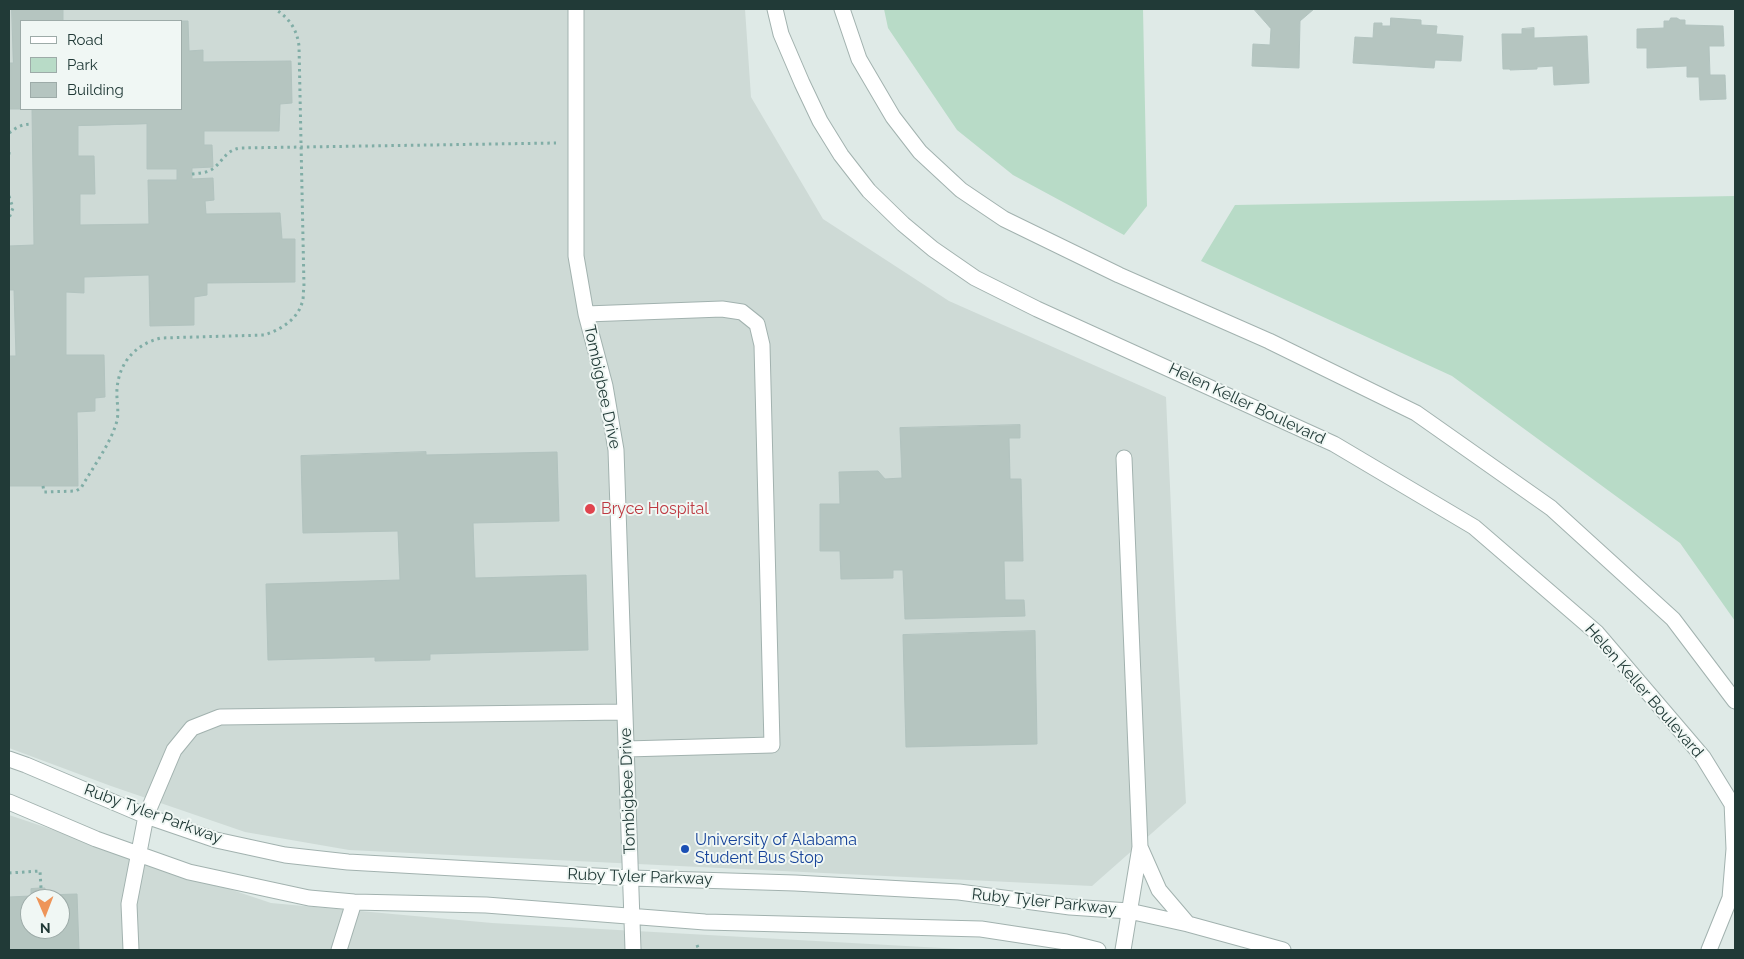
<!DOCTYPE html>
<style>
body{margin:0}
#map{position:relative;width:1744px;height:959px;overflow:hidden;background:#dfeae7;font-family:Raleway,sans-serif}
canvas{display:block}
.frame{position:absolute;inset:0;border:10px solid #213a37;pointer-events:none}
.legend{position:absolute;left:20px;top:20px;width:162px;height:90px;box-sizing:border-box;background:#f0f7f4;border:1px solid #9daba8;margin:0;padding:6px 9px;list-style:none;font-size:15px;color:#213a37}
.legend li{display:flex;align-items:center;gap:10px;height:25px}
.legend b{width:25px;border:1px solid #9daba8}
.north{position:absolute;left:20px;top:889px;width:50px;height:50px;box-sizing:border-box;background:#f0f7f4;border:1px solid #9daba8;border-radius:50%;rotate:179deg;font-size:14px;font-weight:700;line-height:20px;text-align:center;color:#213a37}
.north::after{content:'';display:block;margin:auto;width:18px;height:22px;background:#ee9559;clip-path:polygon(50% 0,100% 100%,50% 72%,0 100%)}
</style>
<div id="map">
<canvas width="1744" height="959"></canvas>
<div class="frame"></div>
<ul class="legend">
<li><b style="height:6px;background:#fff"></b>Road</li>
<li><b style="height:14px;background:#b8dbc7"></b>Park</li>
<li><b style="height:14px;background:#b5c5c0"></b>Building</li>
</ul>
<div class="north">N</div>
</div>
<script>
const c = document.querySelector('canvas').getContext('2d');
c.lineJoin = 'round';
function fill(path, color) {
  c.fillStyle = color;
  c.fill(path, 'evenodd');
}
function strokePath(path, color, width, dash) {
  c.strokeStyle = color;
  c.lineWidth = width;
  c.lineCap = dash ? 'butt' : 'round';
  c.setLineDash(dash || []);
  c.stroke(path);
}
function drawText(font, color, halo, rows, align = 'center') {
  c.font = font + ' Raleway,sans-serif';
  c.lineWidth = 4;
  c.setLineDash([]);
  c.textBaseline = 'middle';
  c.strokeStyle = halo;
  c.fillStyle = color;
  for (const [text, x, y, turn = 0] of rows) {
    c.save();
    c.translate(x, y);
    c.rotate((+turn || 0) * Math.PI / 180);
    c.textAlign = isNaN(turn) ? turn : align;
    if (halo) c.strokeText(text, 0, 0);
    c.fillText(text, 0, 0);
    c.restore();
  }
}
const built = new Path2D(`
 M9,9H745L751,97L823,219L949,301L1166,397L1176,621L1186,803L1092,886L349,850L245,832L111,786L9,748ZM21,21H181V109H21Z
 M9,815L271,903L492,923L978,950H9ZM30,899H60V929H30Z`);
const green = new Path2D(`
 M884,9H1143L1147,206L1124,235L1013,175L957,130L888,28Z
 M1735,196V621L1680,543L1452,376L1201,261L1235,205Z`);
const building = new Path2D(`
 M12,9H63V21H21V109H181V21H188L189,51L203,50V62L291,61L292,103L280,104L279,131H204V145H212L213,167L192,168V179L213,178L214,200L205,201L206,214L280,213L282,239H295V282L207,283V295L194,297V325L150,326L149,275L84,277V293L66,292V355H104L105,397L95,398V411L77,412L78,486H9V356H16L14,290H9V246L34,245L32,109H9V63H13ZM147,124V169H177V180H148L149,224L80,225V194H95L94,156H78V126Z
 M1254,9H1314L1300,21L1299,68L1252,66L1253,44L1270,45L1271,29Z
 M1391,18L1421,20V25L1437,26L1436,34L1463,36L1461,61L1435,60L1434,68L1353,63L1355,37L1373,38L1374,23H1382V26H1390Z
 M1671,18H1677L1680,20H1685V25L1723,26L1724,46H1709L1710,75H1725L1726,99L1700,100L1699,77H1687V66L1647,68V48H1637V29L1664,28V21H1669Z
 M1534,28V38L1587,36L1589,83L1554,85L1553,66L1537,67V69L1510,70V69H1503L1502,34H1522V29Z
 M1020,425V438H1009L1010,479H1021L1023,561H1004L1005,600H1024L1025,616L905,619L903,570H893V578L841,579L840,551H820V504H840L839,472L878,471L885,479L902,478L900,428Z
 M426,452V455L557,452L559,521L473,523L475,578L586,575L588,650L430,654V660L375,661V657L268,660L266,584L400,580L398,531L303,533L301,456Z
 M1035,631L1037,744L906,747L903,635Z
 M41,888H45V895L77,894L79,950H9V897L31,896V889ZM30,899H60V929H30Z`);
const path = new Path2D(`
 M9,133C17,127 22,124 32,124
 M9,152V157
 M192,174C200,173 209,173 215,167C224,159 227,150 240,148L556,143
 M9,196L13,208L9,218
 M43,486L44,492L76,491L81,488C93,467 109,446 116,424C120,413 116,400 117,389C119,362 136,344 161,338L264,335C280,330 297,320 302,303C304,298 303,291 304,287L299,46C297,29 289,18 275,9
 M9,873L40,871L41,888
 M697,945L699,950`);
const minor = new Path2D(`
 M576,9V256L586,314L605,386L616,450L633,950
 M775,9L781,34L802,83L820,121L841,155L869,191L903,224L933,249L975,278L1037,309L1334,444L1474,527L1597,633L1703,757L1735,809
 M842,9L859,59L893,117L920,152L961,190L1004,219L1119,275L1269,341L1416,413L1551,508L1673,619L1735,701
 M586,314L722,309L742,312L757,324L762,345L772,745L626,749
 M9,759L26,765L146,816L216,840L285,855L348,862L631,878L795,883L959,892L1070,907L1129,911L1188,924L1283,950
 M9,802L96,839L189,872L309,898L354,902L486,905L705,922L981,929L1066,942L1098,950
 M1140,847L1159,890L1188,924
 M131,950L129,904L146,816L174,750L192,728L220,717L625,712
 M339,950L354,902
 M1123,950L1140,847L1124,458
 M1709,950L1730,898L1734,849L1732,802`);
const markers = [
 [590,509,6,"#e0444e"],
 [685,849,5,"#1a4fb4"]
];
const streetNames = [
 ["Tombigbee Drive",602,387,78],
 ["Helen Keller Boulevard",1247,404,25],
 ["Helen Keller Boulevard",1644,691,49],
 ["Tombigbee Drive",628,791,-92],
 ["Ruby Tyler Parkway",153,814,20],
 ["Ruby Tyler Parkway",640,877,2],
 ["Ruby Tyler Parkway",1044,902,6]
];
const healthNames = [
 ["Bryce Hospital",601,509]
];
const transitNames = [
 ["University of Alabama",695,840],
 ["Student Bus Stop",695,858]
];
fill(built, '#cedad6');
fill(green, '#b8dbc7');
fill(building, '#b5c5c0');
strokePath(building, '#b2c3bf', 1);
strokePath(minor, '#a2b2af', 17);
strokePath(path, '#80ada6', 3, [2.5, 4]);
strokePath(minor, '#fff', 15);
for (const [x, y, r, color] of markers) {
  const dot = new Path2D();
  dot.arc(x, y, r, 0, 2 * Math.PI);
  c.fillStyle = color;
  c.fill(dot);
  strokePath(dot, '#f0f7f4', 2);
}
drawText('16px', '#213a37', '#f0f7f4', streetNames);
drawText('16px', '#be3a42', '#f0f7f4', healthNames, 'left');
drawText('16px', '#164399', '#f0f7f4', transitNames, 'left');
</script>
